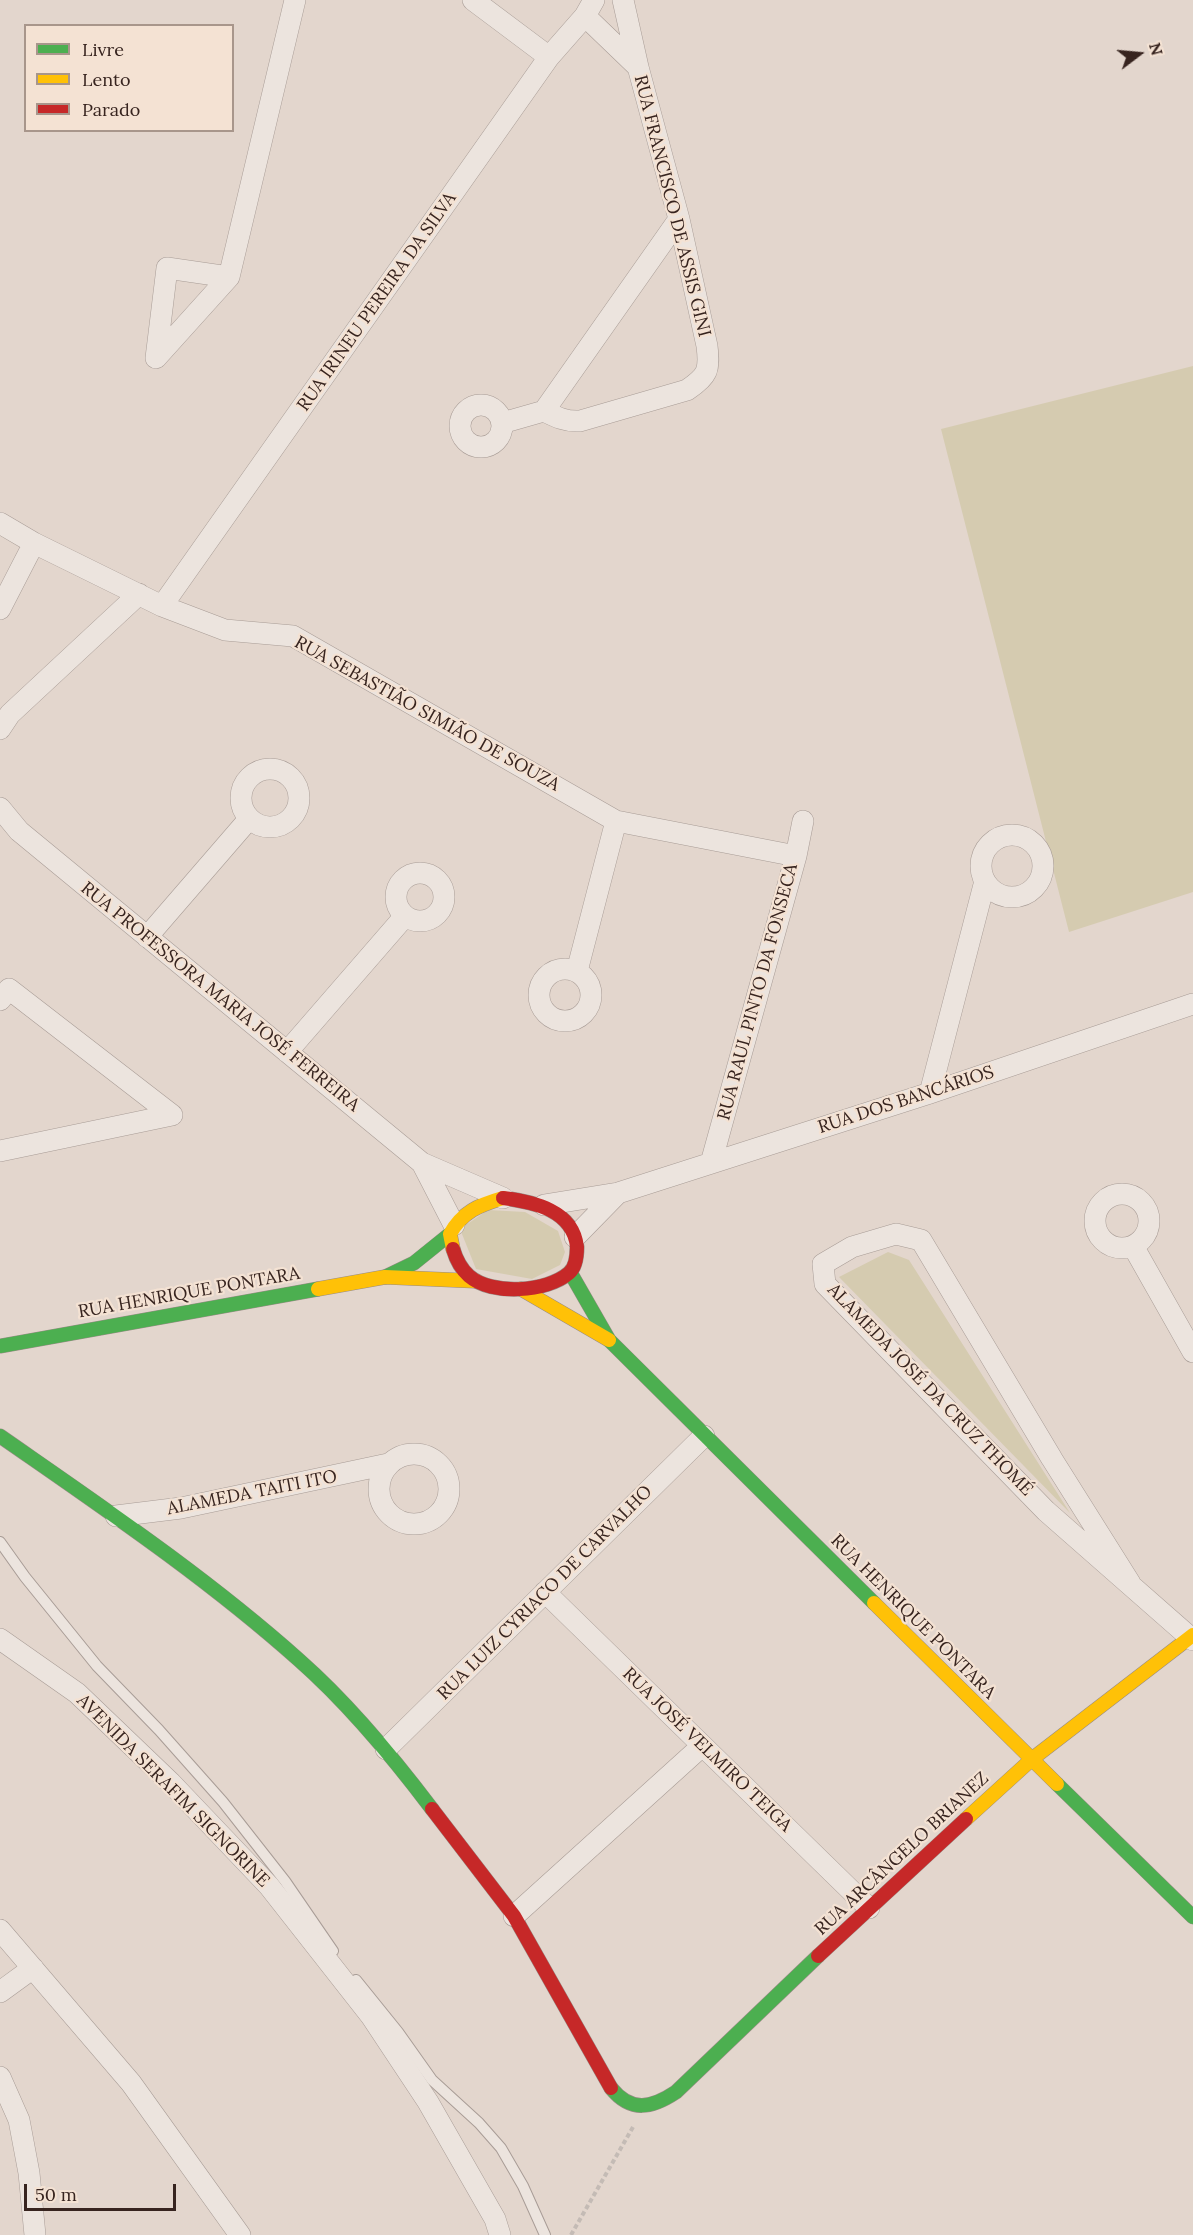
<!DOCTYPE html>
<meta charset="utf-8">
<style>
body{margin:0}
#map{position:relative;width:1193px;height:2235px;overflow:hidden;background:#e3d6cd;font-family:Lora,serif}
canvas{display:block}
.legend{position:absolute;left:24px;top:24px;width:210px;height:108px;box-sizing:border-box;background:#f4e2d3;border:2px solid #a8968b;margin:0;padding:8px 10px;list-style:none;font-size:18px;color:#37241f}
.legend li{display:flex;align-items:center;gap:12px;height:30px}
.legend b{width:30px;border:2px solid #a8968b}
.north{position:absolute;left:1109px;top:24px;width:60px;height:60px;-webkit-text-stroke:4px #f4e2d3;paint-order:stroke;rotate:74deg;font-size:16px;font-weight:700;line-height:24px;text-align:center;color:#37241f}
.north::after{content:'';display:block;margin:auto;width:21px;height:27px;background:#37241f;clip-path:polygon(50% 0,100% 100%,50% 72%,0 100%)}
.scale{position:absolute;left:24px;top:2184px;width:152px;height:27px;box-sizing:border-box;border:3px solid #37241f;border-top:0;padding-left:8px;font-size:18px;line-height:21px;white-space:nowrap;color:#37241f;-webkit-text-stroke:4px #f4e2d3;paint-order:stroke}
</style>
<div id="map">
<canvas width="1193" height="2235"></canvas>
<ul class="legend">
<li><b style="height:8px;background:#4caf50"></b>Livre</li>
<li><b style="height:8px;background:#ffc107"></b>Lento</li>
<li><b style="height:8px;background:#c62828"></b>Parado</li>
</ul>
<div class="north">N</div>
<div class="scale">50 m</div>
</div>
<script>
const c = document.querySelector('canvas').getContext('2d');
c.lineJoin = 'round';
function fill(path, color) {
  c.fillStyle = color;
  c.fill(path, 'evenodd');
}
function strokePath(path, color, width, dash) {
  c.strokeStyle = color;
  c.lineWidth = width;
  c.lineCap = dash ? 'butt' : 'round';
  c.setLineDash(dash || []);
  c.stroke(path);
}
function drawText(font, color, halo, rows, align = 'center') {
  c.font = font + ' Lora,serif';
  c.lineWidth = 4.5;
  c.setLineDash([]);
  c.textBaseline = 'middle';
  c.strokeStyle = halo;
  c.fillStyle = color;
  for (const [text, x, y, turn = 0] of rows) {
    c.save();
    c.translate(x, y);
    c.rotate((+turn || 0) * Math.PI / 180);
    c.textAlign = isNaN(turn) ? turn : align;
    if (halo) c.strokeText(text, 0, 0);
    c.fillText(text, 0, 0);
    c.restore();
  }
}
const green = new Path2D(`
 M1193,366V892L1069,932L941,429Z
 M488,1210L525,1212L558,1231L565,1252L560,1265L532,1279L476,1269L460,1229Z
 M888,1252L909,1260L1070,1513L839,1277Z`);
const path = new Path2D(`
 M571,2235L633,2127`);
const lane = new Path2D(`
 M0,1542L25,1577L97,1666L159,1730L223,1802L285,1881L333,1951
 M356,1980L398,2032L432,2080L479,2123L501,2148L523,2186L545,2235`);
const street = new Path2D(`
 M473,0L549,57
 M623,0L638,67
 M167,268L229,277L156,358Z
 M229,277L295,0
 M460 426a21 21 0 1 1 42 0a21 21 0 1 1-42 0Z
 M544,411L679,219
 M502,423L544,411C556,417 566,422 580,421L687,390C708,376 710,370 707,346L679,219L638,67L585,16
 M0,523L34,543L162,606L225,630L293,636L616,821L796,856
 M162,606L549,57L585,16L594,0
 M0,609L34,543
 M0,729L10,714L139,594
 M241 798a29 29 0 1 1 58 0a29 29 0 1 1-58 0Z
 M0,808L19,831L422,1163L503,1198
 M981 866a31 31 0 1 1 62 0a31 31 0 1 1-62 0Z
 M396 897a24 24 0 1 1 48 0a24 24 0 1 1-48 0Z
 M147,937L249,819
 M539 995a26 26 0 1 1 52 0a26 26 0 1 1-52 0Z
 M577,971L616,821
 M0,1000L9,989L172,1115
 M287,1052L405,916
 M930,1093L985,881
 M0,1151L172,1115
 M422,1163L454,1225
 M711,1163L796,856L803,821
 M1095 1221a27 27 0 1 1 54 0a27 27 0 1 1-54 0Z
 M544,1205L618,1193L930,1093L1193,1004
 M575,1237L618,1193
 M1133,1246L1193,1352
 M379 1489a35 35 0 1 1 70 0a35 35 0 1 1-70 0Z
 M116,1516L181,1508L388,1464
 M1130,1583L1052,1459L921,1240L896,1234L852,1247L823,1264L825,1284L1046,1511L1193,1640
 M545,1592L869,1908
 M0,1639L77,1693L171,1783L269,1886L371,2016L428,2102L495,2219L500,2235
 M386,1749L704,1436
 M514,1916L702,1746
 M0,1930L131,2083L240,2235
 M0,1992L33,1968
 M0,2077L19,2120L29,2173L35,2235`);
const fast = new Path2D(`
 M570,1272L609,1340L874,1603
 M385,1277L414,1263L450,1234
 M0,1346L318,1289
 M0,1436C102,1507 206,1577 299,1660C349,1704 392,1756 432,1809
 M1057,1784L1193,1917
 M611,2088C631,2113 652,2108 676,2092L818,1956`);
const slow = new Path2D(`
 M453,1249L450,1234C462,1212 479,1205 503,1198
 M318,1289L385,1277L476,1281
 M521,1289L609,1340
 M874,1603L1057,1784
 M966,1819L1032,1759L1193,1635`);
const jam = new Path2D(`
 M453,1249C456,1259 461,1269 469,1276C492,1296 547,1292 569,1273C576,1267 577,1256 577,1247C573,1210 534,1202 503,1198
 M432,1809L514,1916L611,2088
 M818,1956L966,1819`);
const streetNames = [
 ["RUA FRANCISCO DE ASSIS GINI",672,206,76],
 ["RUA IRINEU PEREIRA DA SILVA",377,302,-55],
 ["RUA SEBASTIÃO SIMIÃO DE SOUZA",427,714,29],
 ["RUA RAUL PINTO DA FONSECA",758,992,-75],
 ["RUA PROFESSORA MARIA JOSÉ FERREIRA",220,997,39],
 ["RUA DOS BANCÁRIOS",906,1100,-18],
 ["RUA HENRIQUE PONTARA",189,1293,-10],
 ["ALAMEDA JOSÉ DA CRUZ THOMÉ",930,1390,46],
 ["ALAMEDA TAITI ITO",252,1493,-11],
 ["RUA LUIZ CYRIACO DE CARVALHO",545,1593,-45],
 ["RUA HENRIQUE PONTARA",913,1617,45],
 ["RUA JOSÉ VELMIRO TEIGA",707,1750,44],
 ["AVENIDA SERAFIM SIGNORINE",173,1791,45],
 ["RUA ARCÂNGELO BRIANEZ",902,1854,-43]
];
fill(green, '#d5cbb0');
strokePath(lane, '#a89c96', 12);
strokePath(street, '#a89c96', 22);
strokePath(fast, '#988c86', 15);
strokePath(slow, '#988c86', 15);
strokePath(jam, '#988c86', 15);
strokePath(path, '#c4bbb5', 4, [4.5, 3]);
strokePath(lane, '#ece4de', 10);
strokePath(street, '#ece4de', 21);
strokePath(fast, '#4caf50', 14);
strokePath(slow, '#ffc107', 14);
strokePath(jam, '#c62828', 14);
drawText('18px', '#37241f', '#f4e2d3', streetNames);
</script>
